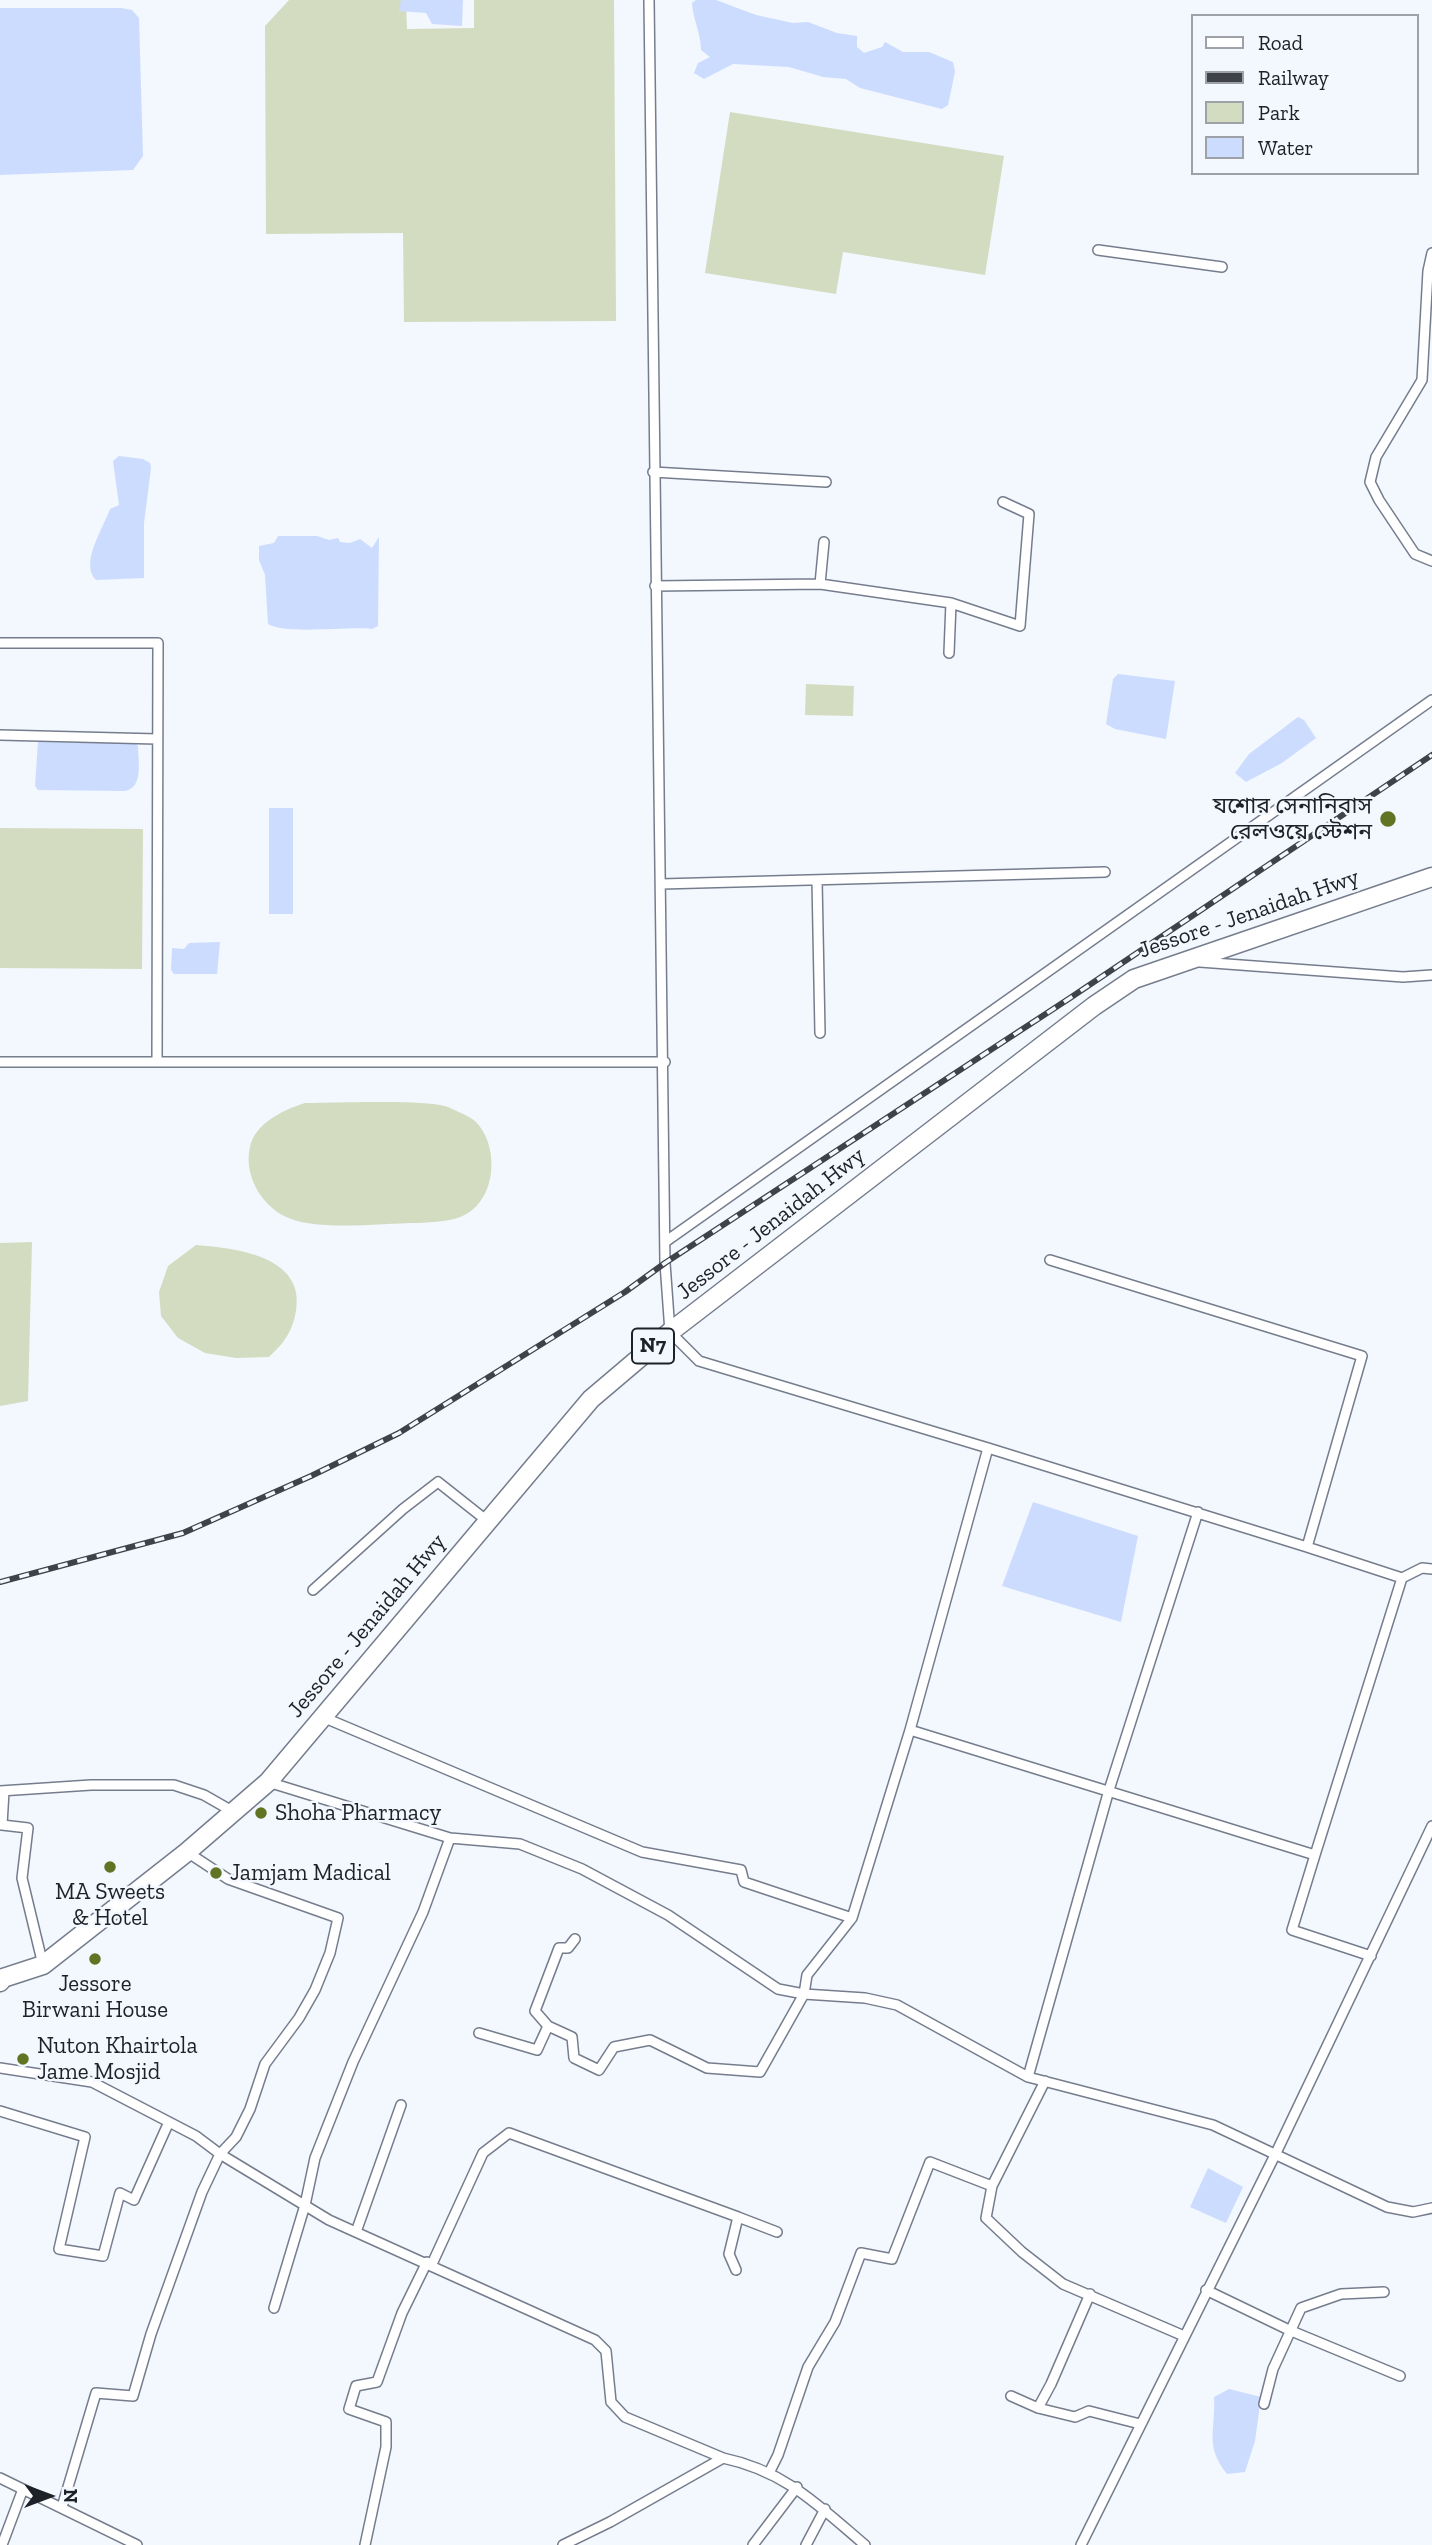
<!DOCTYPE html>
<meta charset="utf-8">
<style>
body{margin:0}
#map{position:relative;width:1432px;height:2545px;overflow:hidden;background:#f3f7fe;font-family:"Zilla Slab",serif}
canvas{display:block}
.legend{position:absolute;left:1191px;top:14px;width:228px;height:161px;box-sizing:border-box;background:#f3f7fe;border:2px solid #9ea1a8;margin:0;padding:9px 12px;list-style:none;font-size:21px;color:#1e2128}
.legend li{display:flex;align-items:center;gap:14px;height:35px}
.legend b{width:35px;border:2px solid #9ea1a8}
.north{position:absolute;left:14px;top:2461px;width:70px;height:70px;-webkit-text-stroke:5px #f3f7fe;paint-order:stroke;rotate:90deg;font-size:19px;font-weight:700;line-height:28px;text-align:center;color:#1e2128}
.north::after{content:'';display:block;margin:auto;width:24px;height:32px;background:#1e2128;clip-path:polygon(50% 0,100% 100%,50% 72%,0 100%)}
</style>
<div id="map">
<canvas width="1432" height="2545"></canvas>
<ul class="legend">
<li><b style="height:9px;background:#fff"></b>Road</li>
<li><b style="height:9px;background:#3f4249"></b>Railway</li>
<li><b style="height:19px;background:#d3dcc1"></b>Park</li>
<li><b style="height:19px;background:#ccdcff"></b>Water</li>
</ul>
<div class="north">N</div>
</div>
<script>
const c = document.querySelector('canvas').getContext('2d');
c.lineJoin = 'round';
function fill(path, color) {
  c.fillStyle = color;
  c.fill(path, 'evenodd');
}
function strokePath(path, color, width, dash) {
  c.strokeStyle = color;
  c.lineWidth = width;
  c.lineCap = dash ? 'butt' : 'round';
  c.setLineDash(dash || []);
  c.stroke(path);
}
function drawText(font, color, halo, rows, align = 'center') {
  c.font = font + ' "Zilla Slab","Noto Sans Bengali",serif';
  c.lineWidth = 5;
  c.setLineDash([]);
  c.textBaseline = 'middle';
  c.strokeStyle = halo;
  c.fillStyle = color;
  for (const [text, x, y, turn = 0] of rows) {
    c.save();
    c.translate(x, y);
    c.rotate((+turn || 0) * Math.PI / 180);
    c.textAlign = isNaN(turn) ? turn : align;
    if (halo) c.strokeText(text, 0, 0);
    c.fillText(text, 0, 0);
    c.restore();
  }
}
const green = new Path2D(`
 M289,0H406L407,29L474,28V0H614L616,321L404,322L403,233L266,234L265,26Z
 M730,112L1004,156L985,275L843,252L836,294L705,273Z
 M806,684L854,686L853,716L805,715Z
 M0,828L143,829L142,969L0,968Z
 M305,1103C334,1103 427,1099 448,1107C456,1111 470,1116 476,1122C501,1148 496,1204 460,1217C447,1222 432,1222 418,1223C382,1223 324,1231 291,1219C263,1209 243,1176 250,1147C255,1123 285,1109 305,1103Z
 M32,1242L28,1401L0,1406V1243Z
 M196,1245C235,1248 306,1256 296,1311C292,1332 285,1342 269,1357L236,1358L205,1353L178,1338L161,1316L159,1292L168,1266Z`);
const water = new Path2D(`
 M401,0H463L462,26L432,24L426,13L399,11Z
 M696,0H716L756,15L793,23L808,22L837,33L857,36V47L864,53L882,47L885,42L903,52H929L953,62L955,72L948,105L942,109L860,88L846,79L823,77L789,67L733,64L704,79L694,73L698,63L710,57L701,50C701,33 693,20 692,3Z
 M0,8H121L132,10L139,18L143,156L133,170L0,175Z
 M119,456L143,459L150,463L151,468L144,523V578L96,580C79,564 104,527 110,509L119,505L113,461Z
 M278,536H317L329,540L338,538L340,542L350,543L360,539L372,548L379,537L378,626L372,629C347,626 287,635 268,624L265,575L259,560V546L274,543Z
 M1118,674L1175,681L1166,739L1115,729L1106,724L1113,679Z
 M1298,717L1304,720L1316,738L1282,763L1246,782L1235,773L1249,754Z
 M38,742L135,743L138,746C138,761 144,787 125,791L38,790L35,786Z
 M269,808H293V914H269Z
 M220,942L217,974H174L171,970L172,948L184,949L189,943Z
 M1033,1502L1138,1536L1121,1622L1002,1586Z
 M1208,2168L1243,2187L1226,2223L1190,2207Z
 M1229,2389L1261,2397L1255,2441L1245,2472L1227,2474C1204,2445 1216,2430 1214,2397Z`);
const street = new Path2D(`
 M649,0L665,1263L670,1332L699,1361L988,1448
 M1098,250L1222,267
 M1432,253L1428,271L1422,380L1376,457L1370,482L1379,500L1415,554L1432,561
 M653,472L826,482
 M824,542L820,584L951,603L1020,626L1029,514L1003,502
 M655,586L820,584
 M0,643H158L157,1062
 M949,653L951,603
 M0,735L157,739
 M817,880L820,1033
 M661,884L1105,872
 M1200,962L1403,977L1432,975
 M0,1062H665
 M665,1242L1432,700
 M1050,1260L1362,1356L1307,1547L988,1448L910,1730L1315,1855L1402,1578L1307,1547
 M1402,1578L1422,1568L1432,1569
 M313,1590L403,1509L438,1482L486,1520
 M325,1718L642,1852L741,1870L744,1882L852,1918L910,1730
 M268,1782L450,1838L520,1844L582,1869L668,1915L778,1989L804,1994L865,1998L897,2005L1028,2077L1213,2125L1387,2207L1413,2212L1432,2208
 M0,1791L91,1785H174L204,1795L232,1811
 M4,1791L2,1825L28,1828L22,1878L43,1965
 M1315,1855L1292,1930L1371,1956
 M548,2026L535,2011L559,1948H568L575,1939
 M479,2033L537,2050L548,2026L572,2037L574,2058L599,2070L614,2047L650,2040L707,2068L760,2072L804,1994L807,1975L852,1918
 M0,2068L92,2082L196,2136L220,2154L329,2220L595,2340L606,2351L611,2402L625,2417L723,2458
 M1028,2077L1109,1790L1198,1512
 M0,2111L85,2137L59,2249L103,2256L120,2193L134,2200L168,2124
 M992,2186L986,2218L1022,2252L1063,2284L1184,2336
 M738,2217L777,2232
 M356,2232L401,2105
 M432,2264L483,2153L509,2133L738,2217L729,2254L736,2270
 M1206,2290L1289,2330L1400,2376
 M274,2308L305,2205L315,2158L353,2062L423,1912L450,1838
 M1011,2396L1038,2408L1051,2384L1090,2294
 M1264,2404L1273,2369L1301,2308L1341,2294L1384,2292
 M1038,2408L1075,2417L1089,2411L1140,2424
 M769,2473L778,2455L808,2367L835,2322L861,2253L892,2259L930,2162L992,2186L1045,2081
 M0,2478L137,2545
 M62,2507L96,2393L133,2396L151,2334L202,2192L220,2154L236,2137L250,2109L265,2064L299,2018L315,1990L330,1953L338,1918L228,1879L187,1852
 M2,2545L23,2489
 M365,2545L386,2447V2422L349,2409L356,2386L377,2382L402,2313L427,2262
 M563,2545L610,2522L723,2458C785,2471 818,2505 865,2545
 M753,2545L797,2487
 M806,2545L825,2509
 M1081,2545L1276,2153L1432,1826`);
const highway = new Path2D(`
 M0,1982L3,1978L43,1965L187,1852L268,1782L591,1399L670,1332L1094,1006L1134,979L1432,877`);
const rail = new Path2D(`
 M0,1582L183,1533L311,1476L399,1433L625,1292L665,1263L1070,998L1432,755`);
const markers = [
 [1388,819,9,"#607424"],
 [261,1813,7,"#607424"],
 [110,1867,7,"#607424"],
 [216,1873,7,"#607424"],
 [95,1959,7,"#607424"],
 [23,2059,7,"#607424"]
];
const shields = [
 [653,1346,42]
];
const shieldNames = [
 ["N7",653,1346]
];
const poiNames = [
 ["যশোর সেনানিবাস",1372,806,"right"],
 ["রেলওয়ে স্টেশন",1372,832,"right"],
 ["Shoha Pharmacy",275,1813],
 ["Jamjam Madical",230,1873],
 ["MA Sweets",110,1892,"center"],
 ["& Hotel",110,1918,"center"],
 ["Jessore",95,1984,"center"],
 ["Birwani House",95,2010,"center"],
 ["Nuton Khairtola",37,2046],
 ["Jame Mosjid",37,2072]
];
const streetNames = [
 ["Jessore - Jenaidah Hwy",1249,914,-19],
 ["Jessore - Jenaidah Hwy",771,1224,-38],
 ["Jessore - Jenaidah Hwy",367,1626,-50]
];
fill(green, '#d3dcc1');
fill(water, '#ccdcff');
strokePath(street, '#757d8d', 12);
strokePath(highway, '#757d8d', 21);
strokePath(street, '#fff', 9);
strokePath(highway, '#fff', 18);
strokePath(rail, '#3f4249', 6);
strokePath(rail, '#f3f7fe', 3.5, [10]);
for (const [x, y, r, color] of markers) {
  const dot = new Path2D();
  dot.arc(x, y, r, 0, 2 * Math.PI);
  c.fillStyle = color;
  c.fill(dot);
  strokePath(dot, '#f3f7fe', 2.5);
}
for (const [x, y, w] of shields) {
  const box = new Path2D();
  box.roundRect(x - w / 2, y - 17.5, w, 35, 5);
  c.fillStyle = '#f3f7fe';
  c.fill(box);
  strokePath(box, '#1e2128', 2);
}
drawText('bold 21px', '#1e2128', null, shieldNames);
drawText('23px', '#1e2128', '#f3f7fe', poiNames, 'left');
drawText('23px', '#1e2128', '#f3f7fe', streetNames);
</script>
